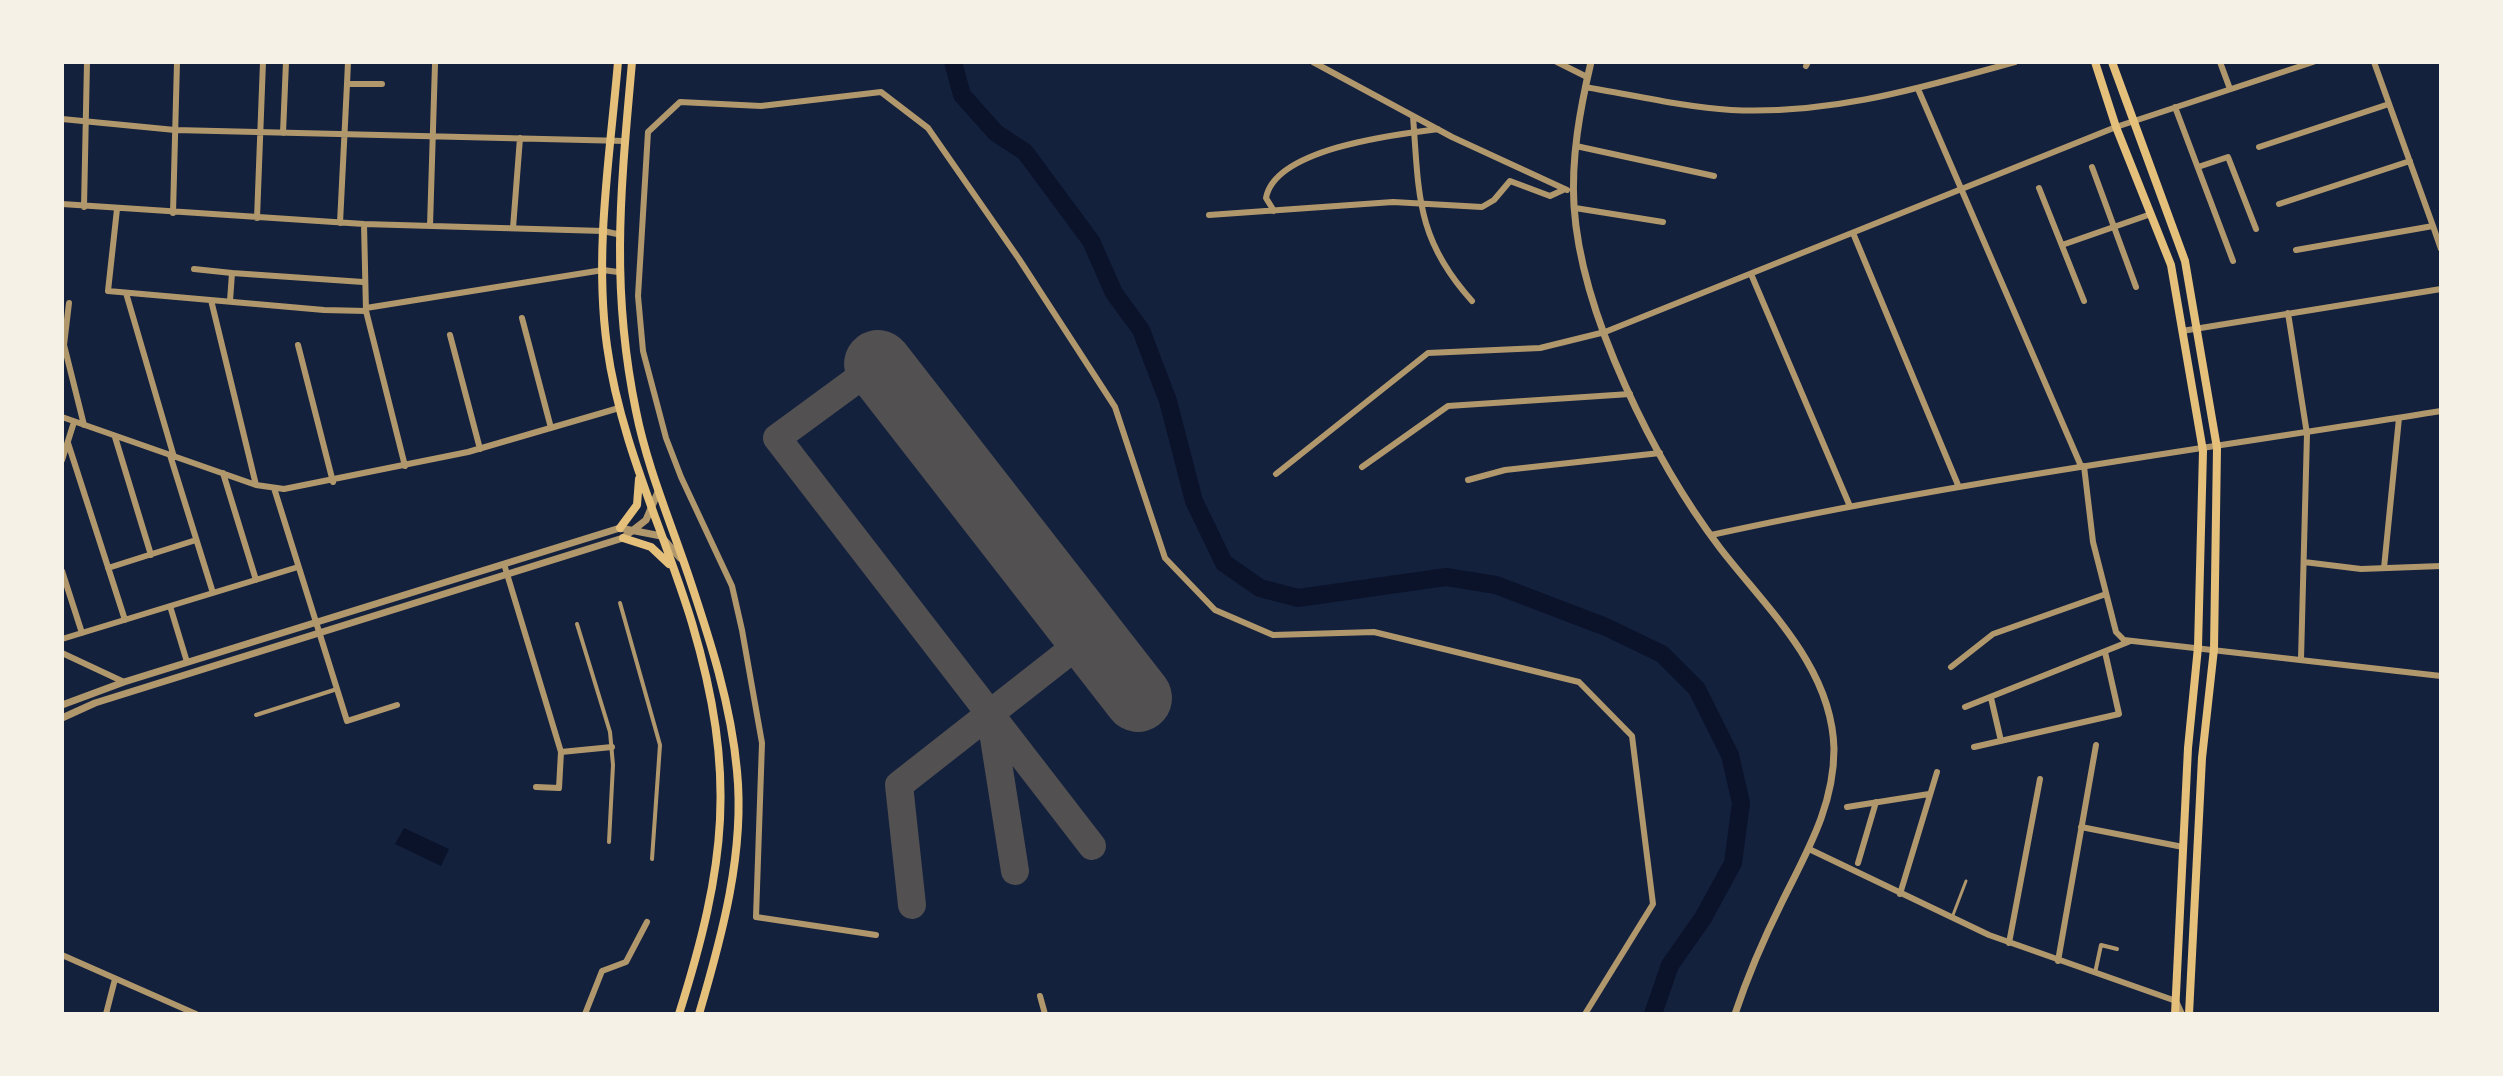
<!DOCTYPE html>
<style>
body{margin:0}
#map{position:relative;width:2503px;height:1076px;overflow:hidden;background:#14213d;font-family:Lato,sans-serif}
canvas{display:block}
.frame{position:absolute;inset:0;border:64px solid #f6f1e7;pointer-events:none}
</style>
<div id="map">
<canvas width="2503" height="1076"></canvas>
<div class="frame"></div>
</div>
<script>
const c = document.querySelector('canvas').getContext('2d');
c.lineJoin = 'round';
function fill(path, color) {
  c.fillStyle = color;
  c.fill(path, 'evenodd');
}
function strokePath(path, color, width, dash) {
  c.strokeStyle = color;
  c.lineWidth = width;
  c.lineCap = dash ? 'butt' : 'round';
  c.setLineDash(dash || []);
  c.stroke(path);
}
const water = new Path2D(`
 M404,828L449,849L441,866L395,844Z`);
const river = new Path2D(`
 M953,62L962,95L996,133L1025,152L1091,241L1114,293L1141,330L1168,401L1194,501L1224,563L1260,588L1298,598L1446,577L1496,585L1606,627L1662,654L1697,689L1730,755L1741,803L1733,863L1703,918L1670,965L1653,1014`);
const taxiway = new Path2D(`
 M878,364L777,438L1092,846
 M991,719L1015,871
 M912,905L899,785L1089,636`);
const runway = new Path2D(`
 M878,364L1138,698`);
const service = new Path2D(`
 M1953,915L1966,881`);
const pedestrian = new Path2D(`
 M620,603L660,745L652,859
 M577,624L610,732L613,765L609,842
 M256,715L337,689
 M2095,973L2101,945L2117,949`);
const minor = new Path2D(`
 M1313,62L1452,137L1567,190
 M1557,62L1587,77
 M2220,62L2230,89
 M2374,62L2433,226
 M1806,66L1808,62
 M347,84L348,62
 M1585,87C1633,95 1683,107 1731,110C1831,115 1920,88 2015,62
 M1918,89L2081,466
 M2175,107L2233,261
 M1413,116C1419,195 1416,239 1472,301
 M62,119L175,130L625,141
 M283,133L286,62
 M1576,146L1714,176
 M2259,147L2389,104
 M2092,167L2136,287
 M2198,167L2228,157L2256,229
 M2039,188L2084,301
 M62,204L364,224L603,231L617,234
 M2279,204L2410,161
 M84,207L87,62
 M1575,208L1663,222
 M117,209L108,291L324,310L366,311V308L603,270L618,272
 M1274,211L1266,198C1275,148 1398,134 1438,129
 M173,213L177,62
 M1209,215L1393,202L1482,207L1494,200L1510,181L1550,196L1563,190
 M257,218L263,62
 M340,223L347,84H382
 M364,224L366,311L405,466
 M430,226L435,64
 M513,228L520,138
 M1853,233L1958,485
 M2062,245L2151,214
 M2296,250L2433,226L2441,249
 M194,269L232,273
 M1751,274L1849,504
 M126,293L174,457L170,455L213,593
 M211,300L256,485
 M230,301L232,273L363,282
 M69,303L64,345L84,425
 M2288,313L2307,434L2301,659
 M522,318L551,428
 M2182,331L2441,289
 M450,335L480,449
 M298,345L333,482
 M62,417L256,485L284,489L468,452L619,408
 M115,437L151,555
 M68,443L125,620
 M62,460L74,422
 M2084,466L2093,542L2116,632L2124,640L2441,676
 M1362,467L1448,406L1630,394
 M223,473L256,580
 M1276,474L1428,353L1540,348L1605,332L2116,127L2313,62
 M1468,480L1505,470L1660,453
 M274,488L347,721L397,705
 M1711,535C1952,482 2197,450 2441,411
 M2304,562L2361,569L2441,566
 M504,564L561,752
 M108,568L196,540
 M2384,568L2399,418
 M62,571L82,633
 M170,606L187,662
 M62,639L298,567
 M62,653L124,682
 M1951,667L1993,634L2106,594
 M1991,698L2001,741
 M1965,707L2128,642
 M1974,747L2119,714L2105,652
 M536,787L559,788L561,752L612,747
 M1847,807L1929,794
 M2081,827L2183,847
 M1809,849L1989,935L2176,1001L2182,1014
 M1858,863L1876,802
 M1900,894L1937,772
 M876,935L756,917L762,743L742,630L732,586L681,477L666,438L643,351L638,296L648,132L680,102L761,106L881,92L928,128L1019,259L1115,407L1165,558L1215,610L1273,635L1374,632L1579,682L1632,736L1653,904L1585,1014
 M2009,943L2040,779
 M62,955L196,1014
 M2058,961L2096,745
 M1040,996L1045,1014
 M106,1014L115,979
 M585,1014L602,971L626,962L647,922`);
const tertiary = new Path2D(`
 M1591,62C1580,109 1571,158 1574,206C1581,315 1655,462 1720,548C1767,609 1832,667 1834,749C1834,807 1806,853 1782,902C1764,938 1748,975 1735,1014
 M62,705L124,682L620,528L661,536L680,558
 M62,718L95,703L623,538L646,520L658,492`);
const secondary = new Path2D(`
 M618,62C610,155 594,252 607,346C620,442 664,531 692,623C737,775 726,865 679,1014
 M632,62C621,186 610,286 636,411C647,467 671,523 689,577C710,640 731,704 737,771C745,852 722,936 699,1014
 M2095,62L2116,127L2171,265L2203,451L2198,647L2188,748L2175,1014
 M2112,62L2185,261L2217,448L2214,649L2202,758L2189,1014
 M620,528L637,505L639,479
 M623,538L651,547L669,564`);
fill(water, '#0b132b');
strokePath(river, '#0b132b', 18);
strokePath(taxiway, '#525050', 28);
strokePath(runway, '#525050', 68);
strokePath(service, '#b1986c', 3);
strokePath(pedestrian, '#b1986c', 4);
strokePath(minor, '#b1986c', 6);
strokePath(tertiary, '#b1986c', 7);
strokePath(secondary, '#e5c07b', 8);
</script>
